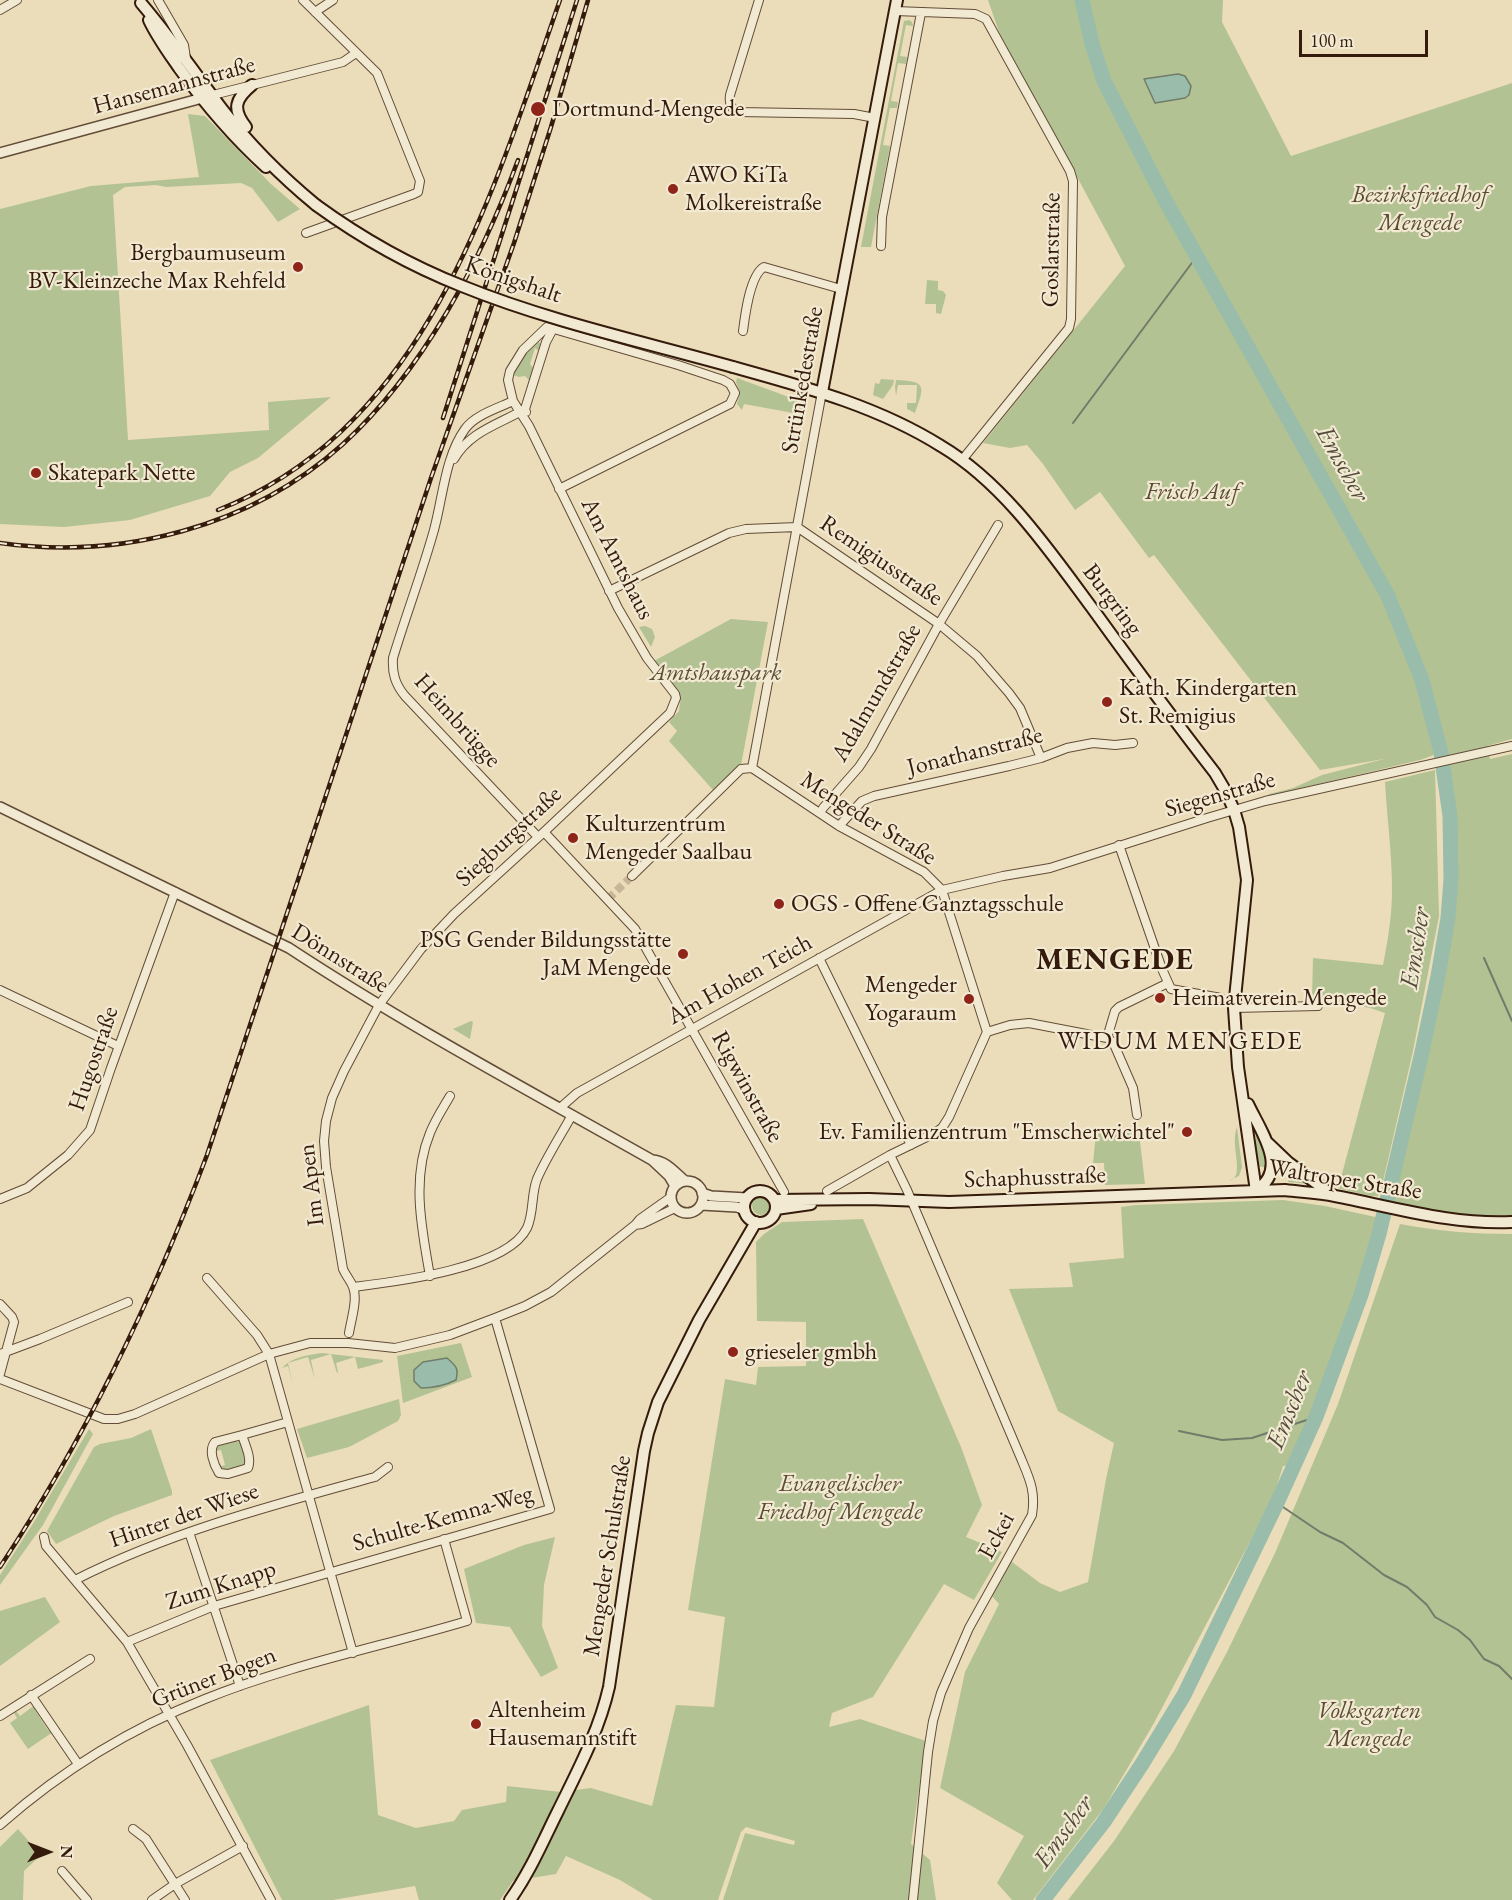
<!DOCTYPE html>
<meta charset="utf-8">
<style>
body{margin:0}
#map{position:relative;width:1512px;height:1900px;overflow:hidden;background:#ebddba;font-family:"EB Garamond",serif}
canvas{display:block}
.north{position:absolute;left:18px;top:1822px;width:60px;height:60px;-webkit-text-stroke:4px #f2e9d2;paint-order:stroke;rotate:90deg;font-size:16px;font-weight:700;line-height:24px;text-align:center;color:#351b0b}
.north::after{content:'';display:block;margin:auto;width:21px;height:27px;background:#351b0b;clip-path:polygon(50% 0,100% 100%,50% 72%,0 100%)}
.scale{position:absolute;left:1299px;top:30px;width:129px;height:27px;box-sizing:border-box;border:3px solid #351b0b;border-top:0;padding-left:8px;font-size:18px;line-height:21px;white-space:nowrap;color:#351b0b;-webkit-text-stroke:4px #f2e9d2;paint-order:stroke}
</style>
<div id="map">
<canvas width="1512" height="1900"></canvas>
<div class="north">N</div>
<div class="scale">100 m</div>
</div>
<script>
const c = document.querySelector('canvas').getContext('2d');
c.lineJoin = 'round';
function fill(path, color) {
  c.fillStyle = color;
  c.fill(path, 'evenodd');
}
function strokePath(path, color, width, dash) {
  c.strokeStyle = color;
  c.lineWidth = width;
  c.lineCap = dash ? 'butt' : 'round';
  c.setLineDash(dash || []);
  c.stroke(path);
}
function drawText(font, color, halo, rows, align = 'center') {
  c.font = font + ' "EB Garamond",serif';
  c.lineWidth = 4.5;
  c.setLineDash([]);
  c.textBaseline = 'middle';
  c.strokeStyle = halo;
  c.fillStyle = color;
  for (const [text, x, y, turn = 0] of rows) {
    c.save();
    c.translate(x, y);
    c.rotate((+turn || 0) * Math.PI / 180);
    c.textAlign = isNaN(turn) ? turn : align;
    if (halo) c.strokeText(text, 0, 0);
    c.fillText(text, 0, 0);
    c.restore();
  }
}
const green = new Path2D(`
 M988,0H1223L1222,22L1291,156L1512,83V739L1487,746L1490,759L1512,754V1222L1385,1207C1401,1143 1417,1080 1430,1016C1440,971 1449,926 1451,880C1455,798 1436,717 1406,640L1434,755L1420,760L1268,796L1269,794L1293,788L1322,775L1384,759L1320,770L1154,555L1149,558L1100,492L1075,510L1043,464L1027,445L1010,448L983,443L1125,266L999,32Z
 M909,20L912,22L913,26L906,25L900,56L907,57L906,64L898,63L891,101L898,102L897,108H890L883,145L890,146L871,247H861L904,21Z
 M188,114L205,116L271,184L300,209L278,222L252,188L241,183L166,187L156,185L125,187L113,195L128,440L269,430L268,402L331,397L258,458L230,472L210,496L130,520L64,527L0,524V209L91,186L199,177Z
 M927,280L938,281V290L943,291L946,295L941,314L936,313V304H925Z
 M536,342H539L541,345L539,351L535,348L530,364L534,369L530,381L525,376L519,377L513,375C516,362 526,351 536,342Z
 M737,378L797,400L805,405L804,415L744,404L742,410L737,404L740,392L736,382Z
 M881,379L894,380L893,385L883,399L873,395L875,383L879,384Z
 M896,380C928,381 924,387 915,413L907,409V403H916L917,385H898L896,396L895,387Z
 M731,619L768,622L741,765L713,790L669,741L677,731L669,722L679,711L681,696L654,661Z
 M645,626L652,629L655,637L651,647L639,627Z
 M1435,770L1439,916L1413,1051L1382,1186L1378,1196H1371L1340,1189L1339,1185L1385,1013L1370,1008L1312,997L1313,958L1383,965C1388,940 1392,915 1392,890C1392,854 1387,818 1385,782Z
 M471,1021L473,1022L470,1039L453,1029Z
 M1237,1127L1242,1167L1239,1176L1228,1181C1232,1180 1234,1179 1236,1175C1240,1163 1231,1142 1237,1127Z
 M1255,1129L1263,1141L1269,1168L1257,1166Z
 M1096,1133H1139L1145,1184L1105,1185L1104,1163H1093Z
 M1289,1166L1310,1184L1288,1182Z
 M752 1206a9 9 0 1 1 18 0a9 9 0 1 1-18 0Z
 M1283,1200L1325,1206L1380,1218L1317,1405L1291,1465L1283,1466L1273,1498L1154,1723L1104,1808L1033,1900H1012L997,1883L1024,1836L940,1788L965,1672L999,1604L990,1594L1008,1559L1040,1583L1060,1592L1088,1582L1106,1479L1114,1443L1058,1411L1009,1289L1073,1287L1069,1263L1124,1258L1121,1207L1136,1205Z
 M863,1219L961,1447L982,1505L966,1537L1002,1552L974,1600L944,1584L873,1697L832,1713L829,1727L860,1719L926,1741L911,1844L930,1860L936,1900H723L745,1833L794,1845L795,1841L746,1827L741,1832L718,1900H653L620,1880L566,1856L556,1874L513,1881L500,1900H419L415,1886L333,1900H282L210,1760L369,1705L378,1815L416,1828L454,1821L462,1810L506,1802L507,1786L561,1792L591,1788L652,1806L676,1705L714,1707L725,1617L688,1610L725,1379L756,1385L758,1367L806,1366V1322L757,1321L756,1242L764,1234L782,1222Z
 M1400,1224C1437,1231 1474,1234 1512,1234V1900H1068L1114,1841L1174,1751L1227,1652L1275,1553L1338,1404Z
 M461,1343L472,1377L403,1403L397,1356Z
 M322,1353L383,1360V1362L358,1369L355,1357L336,1363L338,1372L337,1373L331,1354L311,1360L315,1379L308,1357L288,1363L293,1385L288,1366L282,1368C292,1357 307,1355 322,1353Z
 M399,1399L401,1415L398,1421L349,1447L307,1458L297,1429Z
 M89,1429L93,1434L43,1525L0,1585V1575L34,1522Z
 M151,1429L172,1491V1495L114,1516L56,1544L47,1531L94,1447L100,1444L131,1438Z
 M235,1441L240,1442L242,1445L246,1463L243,1466L222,1470L219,1467L225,1465L221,1450L215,1451C218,1443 227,1443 235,1441Z
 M555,1537L544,1585L542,1626L558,1668L541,1677L510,1627L476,1623L464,1569L524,1545Z
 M45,1597L60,1622L0,1666V1611Z
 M35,1705L37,1708L35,1710L48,1730L51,1729L53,1732L28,1749L10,1723L17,1718L14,1713L16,1711L20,1716Z
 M18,1829L41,1855L24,1871L23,1900H0V1847Z`);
const water = new Path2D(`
 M1178,74L1185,76L1191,86L1189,95L1185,98L1155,103L1144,79Z
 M447,1358C456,1366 459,1368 456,1380C444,1386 433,1388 421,1388L414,1381V1370L423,1362Z`);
const stream = new Path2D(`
 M1073,423L1197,256
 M1444,944L1450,946
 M1484,958L1512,1021
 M1179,1431L1222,1440L1252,1438L1316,1417
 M1277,1503L1320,1532L1343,1543L1384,1575L1407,1587L1427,1605L1435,1617L1458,1630L1470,1640L1484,1659L1499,1666L1512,1679`);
const river = new Path2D(`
 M1043,1900L1103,1823L1142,1764L1184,1695L1277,1503L1316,1417L1361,1295L1379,1234L1422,1052L1438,976L1448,918L1451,879L1450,816L1441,753L1422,680L1388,596L1165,200L1104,81L1092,44L1082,0`);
const minorTunnel = new Path2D(`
 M608,899L632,876`);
const minor = new Path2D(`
 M158,0L184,45L186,58
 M303,0L377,73L420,181L418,192L414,194L306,233
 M759,0L730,95C729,103 730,109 739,112L854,114L875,118
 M0,10L17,0
 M895,11L975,14L986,19L1070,171L1073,181L1071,319L1069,328L962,460
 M315,12L333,0
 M213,95L343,62L356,53
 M881,246L882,217L921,13
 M743,331C745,315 750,275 764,267L841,289
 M513,401C498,408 475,415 465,429C445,457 443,497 434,530C422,573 406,615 393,658C392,673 395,684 405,696L538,837
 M526,412L525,409L546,342L553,329
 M454,459C470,431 500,424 525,409
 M609,591L729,533L746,529L797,527L939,624L977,656L1009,693L1020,708L1041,758
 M752,768L839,826L924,872L942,890L987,1032L949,1117L942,1128L931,1135L890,1155L827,1191
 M752,768L822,392
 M820,813L823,808L859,767L871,749L939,624L998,525
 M839,826L862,801L874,796L1009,766L1041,758L1067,748L1093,743L1115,745L1133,743
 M544,832L635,929L784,1192
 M1119,845L1162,969L1171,989L1221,998
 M632,876L741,769L752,768
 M819,958L911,1145
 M0,990L118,1046
 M1234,1008L1318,1006
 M987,1032L1010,1025L1029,1023L1107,1038L1113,1042L1133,1088L1137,1115
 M1107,1038L1115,1011L1119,1007L1168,983
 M560,1108L577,1093L942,890L1003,876L1050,868L1207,818L1265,801L1512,746
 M890,1155L907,1190L1020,1456C1029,1478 1036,1490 1032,1515L969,1628L941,1693L933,1721L928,1752L913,1900
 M0,1199L27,1188L68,1155L90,1130L111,1068L175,892
 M635,1225L642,1224L675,1208
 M430,1276C422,1230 411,1179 430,1133C435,1120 443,1108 450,1096
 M207,1278L257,1335L269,1354L353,1653
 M353,1287C394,1282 507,1269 527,1228C534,1213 531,1194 537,1179C546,1158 561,1135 572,1115
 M0,1304L12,1317L14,1322L0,1374
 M349,1333C351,1320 358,1299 353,1287C351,1281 346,1276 343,1269L326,1167L324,1141L326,1121L332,1098L344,1071L379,1005L421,949L454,914L544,832L670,713L676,698L675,694L647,658L618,608L529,426L513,401L508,380L510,371L523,350L547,327L678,365L723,380L730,384L735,393L730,404L559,489
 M0,1354L40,1339L128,1302
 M0,1379L104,1419H118L135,1414L269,1354L310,1343H348L395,1348L450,1335L495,1318L525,1306L551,1292L635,1225L640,1219L671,1197
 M242,1435C245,1445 252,1458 248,1468L228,1474L219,1473C214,1465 208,1450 215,1442Z
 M242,1435L288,1422
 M189,1532L240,1686
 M44,1537L46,1546L127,1642L187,1745L271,1900
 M75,1580C170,1532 273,1505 375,1477L388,1467
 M127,1642L214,1606L550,1509L495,1318
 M31,1695L78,1764
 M0,1716L90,1659
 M0,1825C61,1771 129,1729 205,1699C289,1665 380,1647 467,1621L444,1539
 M133,1829L146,1839L185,1900
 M62,1871L87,1900
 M152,1900L175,1884L243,1846`);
const tertiary = new Path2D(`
 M0,153L206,97
 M0,807L289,948C406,1025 530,1091 652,1160L669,1176L675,1186
 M652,1160C667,1161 674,1172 685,1181
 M671 1197a16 16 0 1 1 32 0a16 16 0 1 1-32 0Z
 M702,1193L711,1196L747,1198
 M701,1205L737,1207L745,1210`);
const secondary = new Path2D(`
 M141,3C170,37 195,73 222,109C249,144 282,177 316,205
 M149,20C157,37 168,52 179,68C205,104 233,137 266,167
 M246,127C232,109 235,99 252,85
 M733,367C805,387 877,406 941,446C1005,484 1051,553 1095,612C1134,666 1174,720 1215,773L1225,790L1234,810L1239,827L1247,880L1234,1008L1238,1067L1256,1191
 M822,392L897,0
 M1248,1104C1260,1130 1290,1170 1256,1190
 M1268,1143L1289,1163L1331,1194
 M744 1207a16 16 0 1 1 32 0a16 16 0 1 1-32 0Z
 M775,1200L869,1199L949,1202L1285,1190C1301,1192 1318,1193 1335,1196C1393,1207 1452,1225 1512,1222
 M776,1209L811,1204
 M510,1900C530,1872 543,1841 558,1811C578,1770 599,1731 609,1687L644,1451L648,1433L658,1402L699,1320L756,1222`);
const rail = new Path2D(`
 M443,418L577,0
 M218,510C427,428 493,192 560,0
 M0,543C122,560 251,527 343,444C423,371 481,261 518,160
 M0,1567C86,1437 152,1301 207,1155L431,478L514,243L551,127L588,0`);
const secondaryBridge = new Path2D(`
 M316,205C360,237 411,266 462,286C548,321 644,342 733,367`);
const markers = [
 [538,109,8,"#8f2418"],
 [673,189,6,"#8f2418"],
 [298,267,6,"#8f2418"],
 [36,473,6,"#8f2418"],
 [1107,702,6,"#8f2418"],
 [573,838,6,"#8f2418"],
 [779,904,6,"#8f2418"],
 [683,954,6,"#8f2418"],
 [1160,998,6,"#8f2418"],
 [969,999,6,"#8f2418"],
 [1187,1132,6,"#8f2418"],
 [733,1352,6,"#8f2418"],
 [476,1724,6,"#8f2418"]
];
const streetNames = [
 ["Hansemannstraße",174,86,-15],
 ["Goslarstraße",1052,250,-89],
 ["Königshalt",513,280,19],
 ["Strünkedestraße",803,380,-80],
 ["Am Amtshaus",617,559,63],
 ["Remigiusstraße",881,561,34],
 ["Burgring",1112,600,53],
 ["Adalmundstraße",877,693,-60],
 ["Heimbrügge",457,721,48],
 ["Jonathanstraße",975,752,-14],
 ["Siegenstraße",1220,795,-16],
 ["Mengeder Straße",868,819,32],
 ["Siegburgstraße",509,837,-43],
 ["Dönnstraße",340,959,32],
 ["Am Hohen Teich",740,980,-29],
 ["Hugostraße",94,1059,-71],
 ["Rigwinstraße",747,1087,61],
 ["Schaphusstraße",1035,1178,-2],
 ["Waltroper Straße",1345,1180,9],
 ["Im Apen",312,1185,-97],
 ["Hinter der Wiese",184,1516,-19],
 ["Schulte-Kemna-Weg",443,1519,-16],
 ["Eckei",997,1536,-61],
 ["Mengeder Schulstraße",608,1556,-81],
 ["Zum Knapp",221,1586,-18],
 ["Grüner Bogen",214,1678,-21]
];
const poiNames = [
 ["Dortmund-Mengede",552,109],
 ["AWO KiTa",685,175],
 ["Molkereistraße",685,203],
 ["Bergbaumuseum",286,253,"right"],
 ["BV-Kleinzeche Max Rehfeld",286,281,"right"],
 ["Skatepark Nette",48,473],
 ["Kath. Kindergarten",1119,688],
 ["St. Remigius",1119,716],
 ["Kulturzentrum",585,824],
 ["Mengeder Saalbau",585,852],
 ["OGS - Offene Ganztagsschule",791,904],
 ["PSG Gender Bildungsstätte",671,940,"right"],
 ["JaM Mengede",671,968,"right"],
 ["Mengeder",957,985,"right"],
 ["Yogaraum",957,1013,"right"],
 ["Heimatverein Mengede",1172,998],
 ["Ev. Familienzentrum \"Emscherwichtel\"",1175,1132,"right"],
 ["grieseler gmbh",745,1352],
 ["Altenheim",488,1710],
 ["Hausemannstift",488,1738]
];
const parkNames = [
 ["Bezirksfriedhof",1420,195],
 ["Mengede",1420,223],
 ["Frisch Auf",1192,492],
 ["Amtshauspark",716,673],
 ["Evangelischer",840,1484],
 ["Friedhof Mengede",840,1512],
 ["Volksgarten",1369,1711],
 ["Mengede",1369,1739]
];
const waterNames = [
 ["Emscher",1342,464,61],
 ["Emscher",1416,948,-81],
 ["Emscher",1290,1410,-68],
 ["Emscher",1064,1832,-54]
];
const neighbourhoodNames = [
 ["WIDUM MENGEDE",1180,1042]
];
const districtNames = [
 ["MENGEDE",1115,961]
];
fill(green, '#b3c293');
fill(water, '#99bdaa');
strokePath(water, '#717c6a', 1.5);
strokePath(stream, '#717c6a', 2);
strokePath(river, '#99bdaa', 15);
strokePath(minorTunnel, '#c7b697', 8, [8, 4]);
strokePath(minor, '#624c37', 10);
strokePath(tertiary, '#624c37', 12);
strokePath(secondary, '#351b0b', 14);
strokePath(minor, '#f2e9d2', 8);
strokePath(tertiary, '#f2e9d2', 9);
strokePath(secondary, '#f2e9d2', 10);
strokePath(rail, '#351b0b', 4.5);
strokePath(rail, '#f2e9d2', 2, [7]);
strokePath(secondaryBridge, '#351b0b', 14, []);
strokePath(secondaryBridge, '#f2e9d2', 10);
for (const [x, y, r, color] of markers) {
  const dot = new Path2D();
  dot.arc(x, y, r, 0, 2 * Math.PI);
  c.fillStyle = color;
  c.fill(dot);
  strokePath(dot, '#f2e9d2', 2);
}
drawText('24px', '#351b0b', '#f2e9d2', streetNames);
drawText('24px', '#351b0b', '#f2e9d2', poiNames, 'left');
drawText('italic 24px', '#5b4d34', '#f2e9d2', parkNames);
drawText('italic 26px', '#534c3b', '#f2e9d2', waterNames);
c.letterSpacing = '1.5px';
drawText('26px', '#351b0b', '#f2e9d2', neighbourhoodNames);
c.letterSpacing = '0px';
c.letterSpacing = '1.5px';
drawText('bold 30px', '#351b0b', '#f2e9d2', districtNames);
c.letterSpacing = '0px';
</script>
